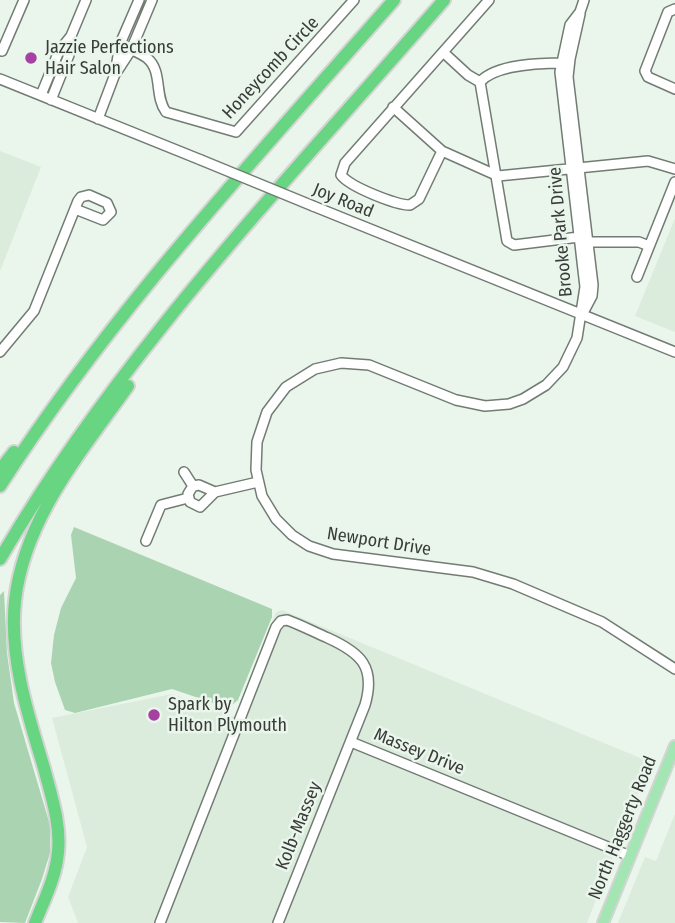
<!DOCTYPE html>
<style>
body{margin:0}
canvas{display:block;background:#eaf5eb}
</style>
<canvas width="675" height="923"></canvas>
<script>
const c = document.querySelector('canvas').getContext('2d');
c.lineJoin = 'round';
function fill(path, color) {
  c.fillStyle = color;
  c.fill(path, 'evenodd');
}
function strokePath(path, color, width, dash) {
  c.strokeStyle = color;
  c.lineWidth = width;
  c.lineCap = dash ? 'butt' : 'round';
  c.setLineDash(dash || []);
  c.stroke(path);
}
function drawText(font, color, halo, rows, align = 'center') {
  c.font = font + ' "Fira Sans Condensed",sans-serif';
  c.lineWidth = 5;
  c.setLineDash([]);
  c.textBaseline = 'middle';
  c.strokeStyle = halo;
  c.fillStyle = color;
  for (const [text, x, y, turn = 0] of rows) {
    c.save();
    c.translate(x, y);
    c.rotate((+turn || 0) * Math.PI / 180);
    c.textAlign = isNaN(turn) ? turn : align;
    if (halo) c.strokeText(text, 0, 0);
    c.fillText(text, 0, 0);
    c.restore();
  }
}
const built = new Path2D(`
 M0,151L41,167L0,271Z
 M675,218V332L635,316Z
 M282,610L650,762L587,923H78L68,897L87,847L52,718L172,694L235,717L276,612Z
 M675,814V923H618L645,857L656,861Z`);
const green = new Path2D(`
 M74,527L272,609V617L238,700L232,705L222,706L172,689L75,713L65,710L55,682L51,663L54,635L61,608L76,578L71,535Z
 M4,591L7,653L14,703L50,825V853L42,879L25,923L0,922V595Z`);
const minor = new Path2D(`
 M584,0L580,12L570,25L560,72L585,287L577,338L563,367L546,385L523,399L509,404L485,406L456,400L369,365L341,363L315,369L286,387L267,412L257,442L256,470L262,496L276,519L292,535L309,546L333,554L473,572L513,584L602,622L675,669
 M675,9L668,12L645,71L648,77L675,89
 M580,14L570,59L568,77L593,285L592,296L583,313
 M120,44C129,49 139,52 147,58C163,71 154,96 166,112L236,132L354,0
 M2,51L24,0
 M443,52L468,75L480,82L507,241L514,245L579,237L589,242H639L649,246
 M116,73L131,50L152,0
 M0,79L201,160
 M480,82C496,64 541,63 565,63
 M41,95L59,51L71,36L86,0
 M51,100L69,55L71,38
 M393,107L442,151L498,176L648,161L675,169
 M98,119L115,74L120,44L139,0
 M442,151L419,199L410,205C396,205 350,187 341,175L345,163L489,0
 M313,206L675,352
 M637,277L675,182
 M0,352L34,311L78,201L81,197L89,195L107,203L111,212L103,220L75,209
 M184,472L193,486
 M199,485L215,492L200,507L190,502L188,494L193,486Z
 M215,492L258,482
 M146,541L161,505L188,498
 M351,742L630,856
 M160,923L276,627L281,621L287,620C301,625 314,632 328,638C361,653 376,667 365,705L278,923`);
const major = new Path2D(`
 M603,923L675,746`);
const highway = new Path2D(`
 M0,470L14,452
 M0,486C113,310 257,157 394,0
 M0,559C119,354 290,178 444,0
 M35,923C44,900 56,877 58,852C61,824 51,795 44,768C28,715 9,657 15,601C24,518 82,451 128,386`);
const minorBridge = new Path2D(`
 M201,160L313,206`);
const markers = [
 [31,58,7,"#a740a3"],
 [154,715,7,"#a740a3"]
];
const poiNames = [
 ["Jazzie Perfections",45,48],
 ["Hair Salon",45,69],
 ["Spark by",168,705],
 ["Hilton Plymouth",168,726]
];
const streetNames = [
 ["Honeycomb Circle",271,68,-47],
 ["Joy Road",343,201,22],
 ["Brooke Park Drive",561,232,-95],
 ["Newport Drive",379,542,9],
 ["Massey Drive",419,752,22],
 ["Kolb-Massey",299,826,-68],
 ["North Haggerty Road",623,828,-68]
];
fill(built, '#dbecdd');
fill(green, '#aad4b1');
strokePath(minor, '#727c74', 12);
strokePath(major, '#d3d4d3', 14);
strokePath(highway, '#d3d4d3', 16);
strokePath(minor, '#fff', 9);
strokePath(major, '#a4e6b3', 10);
strokePath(highway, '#67d581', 12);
strokePath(minorBridge, '#727c74', 12, []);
strokePath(minorBridge, '#fff', 9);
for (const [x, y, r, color] of markers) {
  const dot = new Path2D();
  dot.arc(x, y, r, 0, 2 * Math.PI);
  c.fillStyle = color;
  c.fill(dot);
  strokePath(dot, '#eaf5eb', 2.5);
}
drawText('18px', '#393d39', '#eaf5eb', poiNames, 'left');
drawText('18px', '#393d39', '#eaf5eb', streetNames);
</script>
